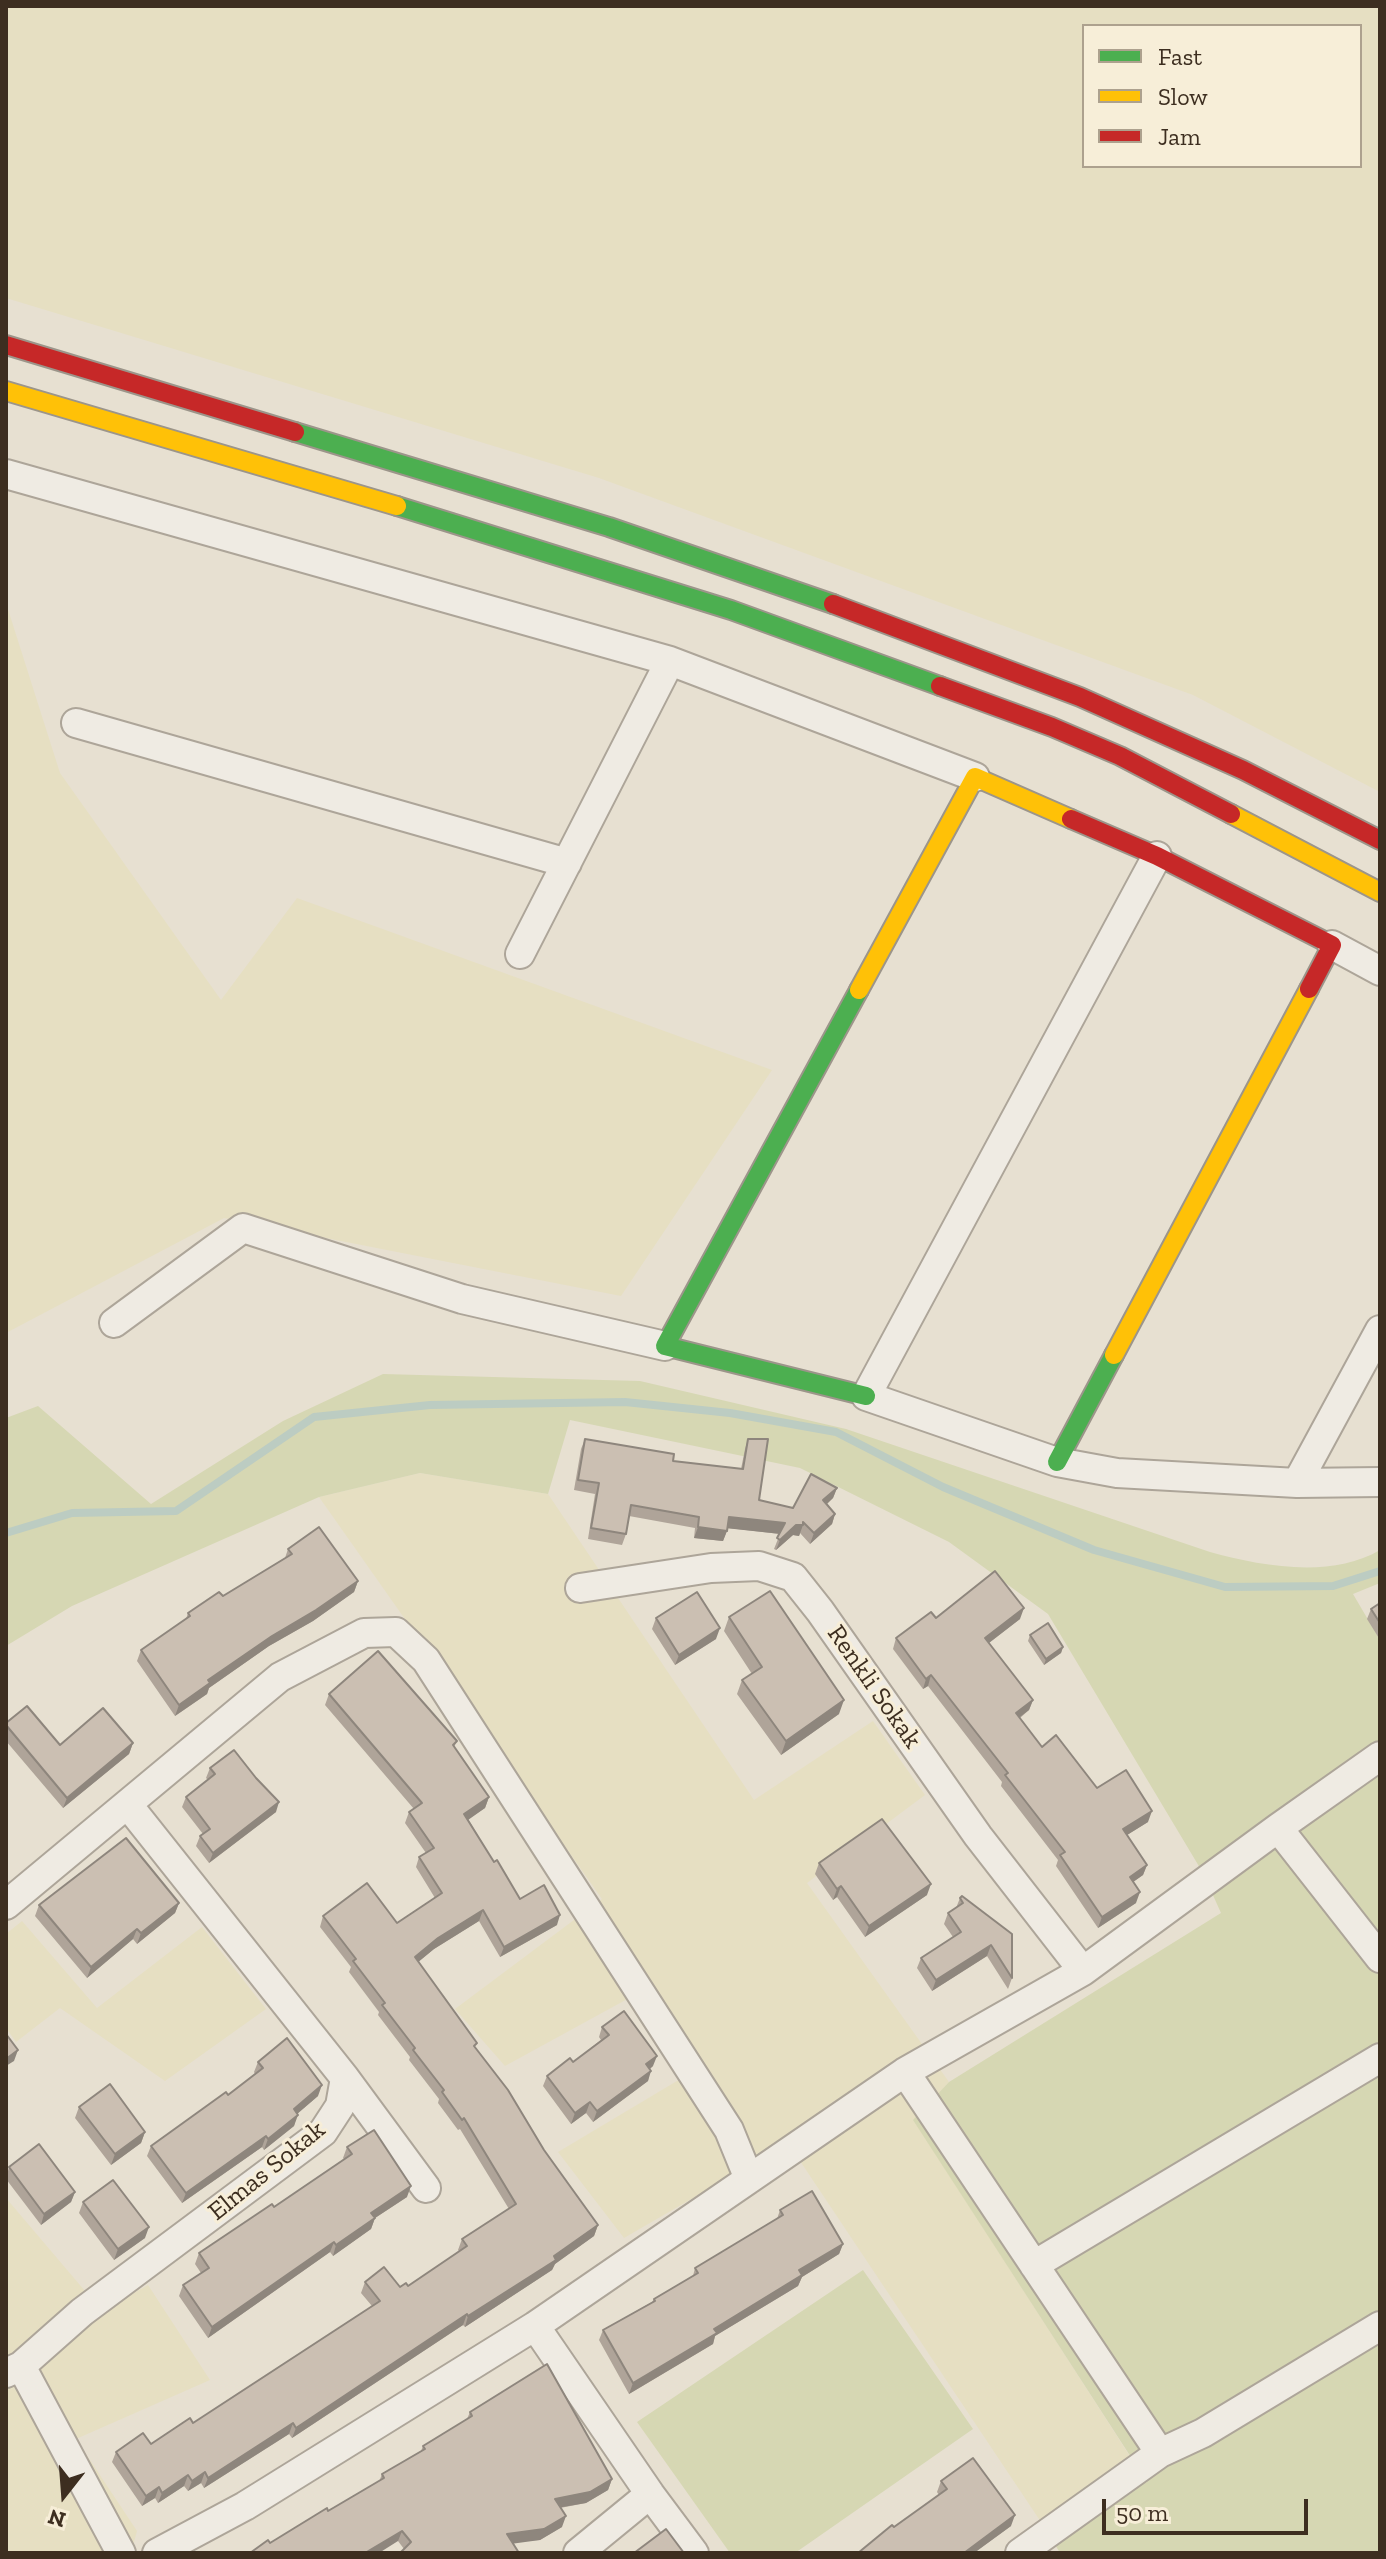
<!DOCTYPE html>
<style>
body{margin:0}
#map{position:relative;width:1386px;height:2559px;overflow:hidden;background:#e7e0d1;font-family:"Zilla Slab",serif}
canvas{display:block}
.frame{position:absolute;inset:0;border:8px solid #3d2e20;pointer-events:none}
.legend{position:absolute;left:1082px;top:24px;width:280px;height:144px;box-sizing:border-box;background:#f7eed8;border:2px solid #ada18e;margin:0;padding:10px 14px;list-style:none;font-size:24px;color:#3d2e20}
.legend li{display:flex;align-items:center;gap:16px;height:40px}
.legend b{width:40px;border:2px solid #ada18e}
.north{position:absolute;left:24px;top:2455px;width:80px;height:80px;-webkit-text-stroke:6px #f7eed8;paint-order:stroke;rotate:197deg;font-size:22px;font-weight:700;line-height:32px;text-align:center;color:#3d2e20}
.north::after{content:'';display:block;margin:auto;width:28px;height:36px;background:#3d2e20;clip-path:polygon(50% 0,100% 100%,50% 72%,0 100%)}
.scale{position:absolute;left:1102px;top:2499px;width:206px;height:36px;box-sizing:border-box;border:4px solid #3d2e20;border-top:0;padding-left:10px;font-size:24px;line-height:28px;white-space:nowrap;color:#3d2e20;-webkit-text-stroke:6px #f7eed8;paint-order:stroke}
</style>
<div id="map">
<canvas width="1386" height="2559"></canvas>
<div class="frame"></div>
<ul class="legend">
<li><b style="height:10px;background:#4caf50"></b>Fast</li>
<li><b style="height:10px;background:#ffc107"></b>Slow</li>
<li><b style="height:10px;background:#c62828"></b>Jam</li>
</ul>
<div class="north">N</div>
<div class="scale">50 m</div>
</div>
<script>
const c = document.querySelector('canvas').getContext('2d');
c.lineJoin = 'round';
function fill(path, color) {
  c.fillStyle = color;
  c.fill(path, 'evenodd');
}
function strokePath(path, color, width, dash) {
  c.strokeStyle = color;
  c.lineWidth = width;
  c.lineCap = dash ? 'butt' : 'round';
  c.setLineDash(dash || []);
  c.stroke(path);
}
function drawText(font, color, halo, rows, align = 'center') {
  c.font = font + ' "Zilla Slab",serif';
  c.lineWidth = 6;
  c.setLineDash([]);
  c.textBaseline = 'middle';
  c.strokeStyle = halo;
  c.fillStyle = color;
  for (const [text, x, y, turn = 0] of rows) {
    c.save();
    c.translate(x, y);
    c.rotate((+turn || 0) * Math.PI / 180);
    c.textAlign = isNaN(turn) ? turn : align;
    if (halo) c.strokeText(text, 0, 0);
    c.fillText(text, 0, 0);
    c.restore();
  }
}
const farmland = new Path2D(`
 M6,6H1380V792L1193,695L599,478L6,298ZM1084,26H1360V166H1084Z
 M6,603L60,773L221,1000L297,898L772,1070L621,1296L224,1218L6,1333Z
 M420,1473L548,1494L754,1800L873,1721L925,1795L807,1883L949,2082L914,2120L1147,2483L1047,2531L788,2143L624,2238L558,2152L692,2072L642,1991L505,2066L455,2009L602,1899L319,1497Z
 M22,1921L97,2008L202,1927L266,2009L165,2081L60,2008L16,2042L6,2028V1934Z
 M6,2198L102,2311L148,2285L210,2380L76,2439L137,2531L131,2553H6Z`);
const green = new Path2D(`
 M383,1374L640,1381L846,1429L1210,1552C1261,1566 1331,1579 1380,1550V1583L1353,1594L1380,1640V2553H1060L1047,2531L1147,2482L913,2120L949,2082L1221,1913L1203,1873L1048,1614L949,1542L800,1468L570,1420L548,1494L420,1473L319,1497L72,1606L6,1646V1418L38,1406L151,1504L283,1421Z
 M863,2270L973,2429L795,2553H730L637,2422Z`);
const stream = new Path2D(`
 M6,1533L72,1513L176,1511L314,1417L430,1405L625,1402L730,1413L836,1432L943,1487L1094,1550L1225,1587L1333,1586L1380,1571`);
const street = new Path2D(`
 M6,474L670,661L975,777
 M76,723L567,863
 M1157,856L866,1396L1057,1462L1117,1473L1297,1483L1380,1482
 M1332,945L1380,971
 M520,954L670,661
 M114,1323L243,1228L462,1299L665,1346
 M1297,1483L1380,1330
 M580,1588L711,1568L759,1566L793,1577L820,1611L978,1836L1083,1971
 M128,1805L345,2078L426,2188
 M1278,1828L1380,1958
 M6,1905L280,1677L364,1633L396,1632L426,1660L729,2130L749,2179
 M905,2072L1160,2453
 M1034,2265L1380,2058
 M535,2326L650,2494L694,2553
 M21,2366L121,2553
 M6,2373L21,2366L82,2312L323,2132L340,2106L345,2078
 M157,2553L245,2506L535,2326L905,2072L1083,1971L1278,1828L1380,1756
 M578,2553L650,2494
 M1020,2553L1160,2453L1203,2433L1380,2326`);
const fast = new Path2D(`
 M295,432L609,527L833,604
 M397,506L731,610L940,686
 M859,990L665,1346L866,1396
 M1057,1462L1114,1355`);
const slow = new Path2D(`
 M6,391L397,506
 M1231,814L1380,892
 M859,990L975,777L1071,819
 M1114,1355L1309,989`);
const jam = new Path2D(`
 M6,345L295,432
 M833,604L1080,697L1243,770L1380,840
 M940,686L1052,727L1120,756L1231,814
 M1071,819L1157,856L1332,945L1309,989`);
const wall = new Path2D(`
 M585,1439L673,1461L741,1469L745,1449L748,1439L759,1500L793,1508L837,1488L833,1498L827,1504L835,1514L832,1524L810,1544L800,1533L799,1536L793,1535L776,1550L774,1549L780,1534L728,1528L723,1541L694,1538L695,1528L629,1516L626,1534L622,1545L588,1539L595,1494L574,1490L581,1449Z
 M288,1549L358,1581L354,1592L313,1621L269,1646L209,1688L207,1694L175,1716L137,1661L141,1650L186,1619L188,1613L223,1596L285,1558Z
 M1380,1603V1640L1367,1619L1371,1609Z
 M729,1617L839,1714L781,1755L737,1694L742,1680L752,1674L724,1631Z
 M656,1618L716,1639L675,1665L652,1629Z
 M936,1618L1020,1619L989,1643L1033,1700L1029,1710L1020,1718L1042,1747L1097,1788L1148,1822L1127,1835L1147,1865L1143,1875L1133,1882L1136,1903L1098,1928L1056,1866L1058,1860L1001,1786L1002,1782L928,1686L923,1689L893,1649L896,1638Z
 M1030,1635L1063,1647L1061,1653L1044,1665L1028,1641Z
 M329,1694L457,1741L454,1747L489,1797L485,1808L468,1819L494,1862L520,1899L557,1925L500,1957L479,1921L434,1949L418,1962L544,2150L598,2225L594,2236L555,2264L552,2270L465,2327L463,2325L292,2438L289,2434L204,2488L201,2483L188,2491L184,2486L158,2503L155,2498L142,2506L112,2462L116,2452L151,2444L193,2423L372,2306L361,2293L365,2282L400,2287L408,2286L459,2251L458,2250L462,2239L509,2209L460,2129L458,2130L438,2103L439,2099L409,2060L410,2057L378,2015L379,2012L349,1972L351,1967L320,1927L323,1916L397,1923L435,1898L416,1867L419,1857L426,1853L405,1823L409,1812L414,1809L325,1705Z
 M6,1723L60,1745L133,1743L129,1754L63,1808L6,1741Z
 M210,1768L276,1812L209,1863L196,1846L200,1836L203,1834L182,1807L186,1797L208,1780L206,1778Z
 M819,1863L927,1895L865,1937L837,1897L833,1900L815,1874Z
 M960,1898L1012,1978L1008,1989L987,1956L932,1991L917,1968L921,1958L953,1937L944,1924L948,1913L956,1908Z
 M179,1903L175,1913L137,1944L133,1939L87,1978L35,1916L39,1905Z
 M602,2027L653,2066L650,2069L648,2081L593,2122L586,2113L571,2124L543,2086L547,2076L573,2062L601,2040L599,2037Z
 M258,2062L318,2096L297,2114L294,2126L264,2150L262,2147L182,2203L147,2156L151,2146L228,2095L255,2074L254,2072Z
 M79,2107L145,2132L141,2143L111,2165L75,2118Z
 M347,2147L407,2197L375,2218L371,2229L333,2256L330,2252L208,2338L179,2296L183,2285L201,2273L195,2264L199,2253L274,2207L344,2159L343,2158Z
 M9,2167L75,2192L71,2202L41,2225L6,2179Z
 M83,2202L145,2238L114,2260L79,2213Z
 M780,2210L843,2244L839,2254L802,2277L798,2286L715,2336L713,2344L629,2394L599,2340L603,2330L652,2302L654,2299L693,2276L695,2268L777,2219Z
 M470,2412L612,2479L608,2490L586,2503L560,2508L562,2527L540,2540L404,2549L398,2541L270,2543L328,2511L379,2482L382,2474L421,2451L423,2446L467,2419Z
 M941,2481L1011,2526L974,2553H858L939,2495L937,2492Z`);
const shadedWall = new Path2D(`
 M837,1488L833,1498L819,1511L823,1500Z
 M835,1514L832,1524L810,1544L814,1533Z
 M729,1517L785,1523L781,1534L725,1528Z
 M796,1525H803L799,1536L793,1535L776,1550L780,1540Z
 M698,1527L727,1531L723,1541L694,1538Z
 M358,1581L354,1592L313,1621L269,1646L209,1688L207,1694L175,1716L179,1705L208,1680L272,1636Z
 M1024,1608L1020,1619L981,1649L985,1638Z
 M720,1628L716,1639L675,1665L679,1655Z
 M1063,1647L1061,1653L1044,1665L1046,1659Z
 M931,1675L928,1686L923,1689L926,1679Z
 M844,1700L839,1714L781,1755L786,1741Z
 M1033,1700L1029,1710L1012,1723L1016,1713Z
 M133,1743L129,1754L63,1808L67,1798Z
 M489,1797L485,1808L461,1825L464,1814Z
 M279,1802L276,1812L209,1863L213,1853Z
 M1152,1811L1148,1822L1119,1840L1123,1829Z
 M1147,1865L1143,1875L1126,1887L1130,1877Z
 M931,1884L927,1895L865,1937L869,1926Z
 M841,1886L837,1897L833,1900L837,1889Z
 M1140,1892L1136,1903L1098,1928L1102,1917Z
 M179,1903L175,1913L137,1944L141,1933Z
 M483,1910L479,1921L434,1949L411,1968L415,1957L438,1938Z
 M560,1915L557,1925L500,1957L504,1947Z
 M137,1929L133,1939L87,1978L91,1967Z
 M991,1945L987,1956L932,1991L936,1980Z
 M18,2050L14,2061L6,2066V2059Z
 M657,2056L653,2066L642,2075L646,2064Z
 M651,2071L648,2081L593,2122L597,2111Z
 M322,2085L318,2096L290,2120L294,2109Z
 M590,2102L586,2113L571,2124L575,2113Z
 M298,2115L294,2126L264,2150L268,2139Z
 M145,2132L141,2143L111,2165L115,2154Z
 M266,2136L262,2147L182,2203L186,2193Z
 M411,2186L407,2197L375,2218L371,2229L333,2256L336,2245L371,2213Z
 M75,2192L71,2202L41,2225L44,2214Z
 M598,2225L594,2236L555,2264L552,2270L465,2327L468,2316Z
 M149,2227L145,2238L114,2260L118,2249Z
 M334,2242L330,2252L208,2338L212,2327Z
 M843,2244L839,2254L802,2277L798,2286L715,2336L713,2344L629,2394L633,2383L799,2270Z
 M467,2314L463,2325L292,2438L296,2428Z
 M293,2423L289,2434L204,2488L208,2478Z
 M205,2472L201,2483L188,2491L192,2481Z
 M188,2475L184,2486L158,2503L162,2493Z
 M612,2479L608,2490L586,2503L551,2509L555,2499Z
 M159,2487L155,2498L142,2506L146,2496Z
 M1015,2515L1011,2526L974,2553H964Z
 M566,2516L562,2527L540,2540L503,2545L507,2534Z
 M402,2531L398,2541L379,2553H365Z`);
const building = new Path2D(`
 M585,1439L674,1454L673,1461L743,1469L748,1439H768L759,1500L793,1508L811,1474L837,1488L823,1500L835,1514L814,1533L803,1522V1525H796L780,1540L777,1538L785,1523L729,1517L727,1531L698,1527L699,1517L631,1505L626,1534L591,1528L599,1483L578,1480Z
 M319,1527L358,1581L316,1610L272,1636L208,1680L210,1683L179,1705L141,1650L190,1616L188,1613L219,1592L223,1596L292,1554L288,1549Z
 M995,1571L1024,1608L985,1638L1033,1700L1016,1713L1042,1747L1056,1735L1097,1788L1126,1770L1152,1811L1123,1829L1147,1865L1130,1877L1140,1892L1102,1917L1060,1855L1065,1852L1005,1775L1008,1773L931,1675L926,1679L896,1638L931,1612L936,1618Z
 M770,1591L844,1700L786,1741L742,1680L762,1667L729,1617Z
 M697,1592L720,1628L679,1655L656,1618Z
 M1380,1603V1623L1371,1609Z
 M1048,1623L1063,1647L1046,1659L1030,1635Z
 M378,1651L457,1741L453,1745L489,1797L464,1814L494,1862L497,1860L520,1899L544,1885L560,1915L504,1947L483,1910L438,1938L415,1957L477,2043L474,2046L508,2090L544,2150L598,2225L554,2256L556,2260L468,2316L467,2314L296,2428L293,2423L208,2478L205,2472L192,2481L188,2475L162,2493L159,2487L146,2496L116,2452L143,2433L151,2444L190,2418L193,2423L380,2301L365,2282L384,2267L400,2287L406,2283L408,2286L467,2246L462,2239L516,2204L464,2118L462,2120L442,2092L444,2090L413,2050L415,2048L382,2005L385,2003L353,1961L356,1959L323,1916L367,1883L397,1923L442,1893L419,1857L434,1848L409,1812L422,1803L329,1694Z
 M27,1706L60,1745L103,1708L133,1743L67,1798L6,1725V1723Z
 M234,1750L256,1778L279,1802L213,1853L200,1836L210,1829L186,1797L215,1774L210,1768Z
 M882,1819L931,1884L869,1926L841,1886L837,1889L819,1863Z
 M126,1838L179,1903L141,1933L137,1929L91,1967L39,1905Z
 M962,1896L1012,1934V1978L991,1945L936,1980L921,1958L961,1932L948,1913L963,1903L960,1898Z
 M624,2011L657,2056L646,2064L651,2071L597,2111L590,2102L575,2113L547,2076L570,2058L573,2062L609,2035L602,2027Z
 M6,2034L18,2050L6,2059Z
 M287,2038L322,2085L294,2109L298,2115L268,2139L266,2136L186,2193L151,2146L226,2092L228,2095L263,2068L258,2062Z
 M110,2084L145,2132L115,2154L79,2107Z
 M374,2130L411,2186L371,2213L375,2218L336,2245L334,2242L212,2327L183,2285L209,2268L199,2253L272,2204L274,2207L352,2154L347,2147Z
 M39,2144L75,2192L44,2214L9,2167Z
 M113,2180L149,2227L118,2249L83,2202Z
 M812,2191L843,2244L799,2270L802,2275L714,2329L717,2333L633,2383L603,2330L655,2301L654,2299L698,2273L695,2268L783,2215L780,2210Z
 M547,2364L612,2479L590,2492L555,2499L566,2516L544,2529L507,2534L519,2553H400L411,2542L402,2531L365,2553H250L268,2540L270,2543L327,2508L328,2511L384,2478L382,2474L425,2449L423,2446L472,2416L470,2412Z
 M973,2458L1015,2515L964,2553H858L892,2525L894,2527L947,2489L941,2481Z
 M666,2529L684,2553H634Z`);
const streetNames = [
 ["Renkli Sokak",874,1687,55],
 ["Elmas Sokak",267,2171,-39]
];
fill(farmland, '#e6dfc2');
fill(green, '#d6d7b3');
strokePath(stream, '#bcccc2', 8);
strokePath(street, '#ada599', 32);
strokePath(fast, '#9c958a', 22);
strokePath(slow, '#9c958a', 22);
strokePath(jam, '#9c958a', 22);
strokePath(street, '#efebe3', 28);
strokePath(fast, '#4caf50', 18);
strokePath(slow, '#ffc107', 18);
strokePath(jam, '#c62828', 18);
fill(wall, '#afa499');
fill(shadedWall, '#8e867d');
fill(building, '#cbbfb2');
strokePath(building, '#8e867d', 2);
drawText('26px', '#3d2e20', '#f7eed8', streetNames);
</script>
